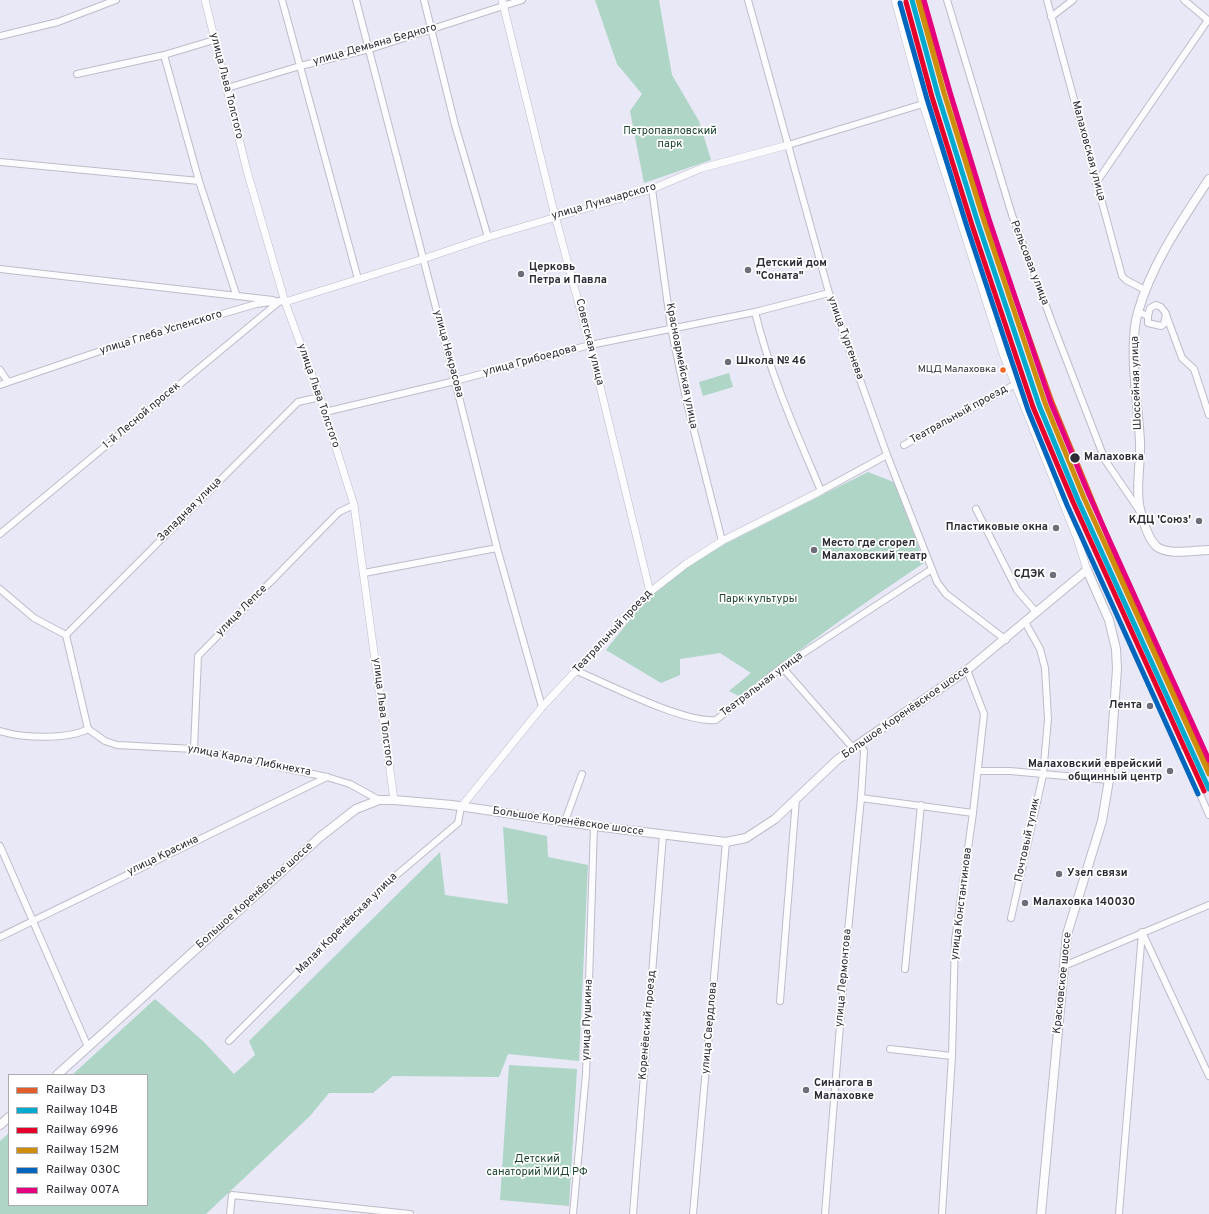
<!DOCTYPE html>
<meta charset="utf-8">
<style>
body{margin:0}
#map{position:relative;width:1209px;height:1214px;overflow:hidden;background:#e8e8f7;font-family:Overpass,sans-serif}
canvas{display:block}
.legend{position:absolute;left:8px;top:1074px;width:140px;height:132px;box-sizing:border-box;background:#fff;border:1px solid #ababaf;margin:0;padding:5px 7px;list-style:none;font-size:12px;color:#2c2c36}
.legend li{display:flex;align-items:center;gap:8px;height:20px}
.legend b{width:20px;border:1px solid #ababaf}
</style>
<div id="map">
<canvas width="1209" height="1214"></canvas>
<ul class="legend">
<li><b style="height:5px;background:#e15d29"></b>Railway D3</li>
<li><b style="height:5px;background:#00a9ce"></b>Railway 104В</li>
<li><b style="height:5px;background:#e4002b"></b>Railway 6996</li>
<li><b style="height:5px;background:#ce8e0b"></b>Railway 152М</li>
<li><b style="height:5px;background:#0065bd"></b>Railway 030C</li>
<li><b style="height:5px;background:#e5007d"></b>Railway 007А</li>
</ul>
</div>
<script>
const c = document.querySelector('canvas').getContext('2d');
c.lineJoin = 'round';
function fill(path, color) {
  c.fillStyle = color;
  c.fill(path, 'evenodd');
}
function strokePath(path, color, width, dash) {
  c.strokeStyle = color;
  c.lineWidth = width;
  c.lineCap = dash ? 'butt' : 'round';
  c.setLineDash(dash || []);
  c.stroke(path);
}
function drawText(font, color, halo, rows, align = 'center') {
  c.font = font + ' Overpass,sans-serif';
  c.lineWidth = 3.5;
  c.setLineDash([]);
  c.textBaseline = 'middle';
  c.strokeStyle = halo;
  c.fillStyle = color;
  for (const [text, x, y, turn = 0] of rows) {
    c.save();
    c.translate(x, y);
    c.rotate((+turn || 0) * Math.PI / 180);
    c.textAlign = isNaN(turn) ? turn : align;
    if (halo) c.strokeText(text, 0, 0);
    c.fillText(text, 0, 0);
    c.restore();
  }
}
const green = new Path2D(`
 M595,0H659L672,75L699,121L711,160L644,183L630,111L642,94L617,64Z
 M729,373L733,387L703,396L699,382Z
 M868,472L896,483L924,563C861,605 799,648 741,697L729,691L751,673L720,653L680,659V675L661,683L606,650L644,602L678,572L727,543Z
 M503,827L547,836L548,857L588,865L579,1061L508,1054L499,1077L393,1076L373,1093H329L310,1116L206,1214H0V1141L9,1133V1205H147V1075H72L155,999L203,1041L234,1074L255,1055L249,1041L440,852L445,895L508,904Z
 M509,1065L577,1069L569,1206L500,1200Z`);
const minor = new Path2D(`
 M282,0L358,279
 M356,0L455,381L497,548L542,707
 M424,0L455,125L488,237
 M748,0L829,293L887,455L937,582L946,594L1006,640
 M947,0L1012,215L1056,333L1105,460L1139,510
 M1047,0L1122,276L1126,280L1145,290
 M1184,0L1209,21
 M1051,17L1073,0
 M0,36L58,22L116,0
 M164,55L199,181L236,294
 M77,74L164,55L214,40
 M227,88L300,66L370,49L522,0
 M788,145L923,104
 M0,162L199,181
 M1096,183L1208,20
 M652,189L671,328L687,403L722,541
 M0,269L273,300
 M755,312C770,374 796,432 821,491L887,455
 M1138,312L1148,316L1150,308L1156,305L1161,307L1165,312L1182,358L1194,369L1209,415
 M1148,316V323L1161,326L1164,324L1166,314
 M0,370L8,382
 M0,385L127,342L256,304L280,301
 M325,412L455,381L590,345L755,312L829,293
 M904,445L1014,385
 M976,509L1017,590L1036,612
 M0,534L280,301L285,302
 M364,573L497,548
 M0,589L34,618L66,635L88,729
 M66,635L298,402L320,397
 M782,667L853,748
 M577,671C610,685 683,723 716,720L782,667L932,569
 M88,729L105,741L117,745L194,749L327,777L350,784L379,800
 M0,731C23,738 67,740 88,729
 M194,749L198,656L339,512L354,505
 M1182,752L1209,815
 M978,771H1010L1109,780
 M861,798L973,813
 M565,821L582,774
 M0,846L88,1047
 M1011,918L1043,775L1048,719L1045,668L1040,649L1025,622
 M1142,932L1209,1076
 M0,937L327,777
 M1064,966L1209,905
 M905,969L921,805
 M780,1001L796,799
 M229,1041L386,884L458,823L461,807
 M890,1049L952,1056
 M230,1214L232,1195L410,1214
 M573,1214L586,1074L594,826
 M633,1214L663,835
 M693,1214L726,842
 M825,1214L845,962L861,798L864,751L860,743
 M942,1214L952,1056L955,940L973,813L984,714L967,670
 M1119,1214L1142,932`);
const tertiary = new Path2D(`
 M205,0L247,171L285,302L320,397L354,505L394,800
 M502,0L555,216L590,345L650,592
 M895,0L923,104L1003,354L1077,538L1087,570
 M285,302L423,259L488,237L652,189L702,168L788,145
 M461,807L542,707L650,592L686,564L722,541L821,491`);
const secondary = new Path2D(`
 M1209,179C1181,222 1152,263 1138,312C1128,345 1138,405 1140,441C1141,462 1136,484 1139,505C1142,518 1147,537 1156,546C1166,556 1195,550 1209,550
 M57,1075L320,837L356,809L379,800H394L452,805L594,826L726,842L746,838L775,819L837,760L853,748L967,670L1087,570L1109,620L1116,649L1117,669L1109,780L1102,821L1067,934L1041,1214
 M0,1125L9,1117`);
const rail1 = new Path2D(`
 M922,0L987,218L1052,402L1121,570L1209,768`);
const rail2 = new Path2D(`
 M912,0L938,95L978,223L1039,405L1078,500L1209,789`);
const rail3 = new Path2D(`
 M906,2L932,97L972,225L1033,407L1073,502L1204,791`);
const rail4 = new Path2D(`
 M918,0L944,93L984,221L1045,403L1084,498L1209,774`);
const rail5 = new Path2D(`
 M900,3L927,99L967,227L1028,410L1067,505L1198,794`);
const rail6 = new Path2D(`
 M924,0L950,92L989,219L1050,401L1089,495L1209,760`);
const markers = [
 [748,270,4,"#6e6e7a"],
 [521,274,4,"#6e6e7a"],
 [728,362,4,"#6e6e7a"],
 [1003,370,3.5,"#f26522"],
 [1075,458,5.5,"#2c2c36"],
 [1199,521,4,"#6e6e7a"],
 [1056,528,4,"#6e6e7a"],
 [814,550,4,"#6e6e7a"],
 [1053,575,4,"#6e6e7a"],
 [1150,706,4,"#6e6e7a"],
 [1170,771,4,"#6e6e7a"],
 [1059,874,4,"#6e6e7a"],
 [1025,903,4,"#6e6e7a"],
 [806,1090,4,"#6e6e7a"]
];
const busNames = [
 ["МЦД Малаховка",996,370]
];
const streetNames = [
 ["улица Демьяна Бедного",375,45,-16],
 ["улица Льва Толстого",226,86,76],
 ["Малаховская улица",1088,151,75],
 ["улица Луначарского",604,202,-16],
 ["Рельсовая улица",1029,263,69],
 ["улица Глеба Успенского",161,333,-17],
 ["улица Тургенева",845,338,70],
 ["Советская улица",589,342,76],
 ["улица Некрасова",448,354,75],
 ["улица Грибоедова",530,361,-15],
 ["Красноармейская улица",681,366,79],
 ["Шоссейная улица",1137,383,-92],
 ["улица Льва Толстого",318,396,71],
 ["Театральный проезд",959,415,-29],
 ["1-й Лесной просек",142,416,-40],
 ["Западная улица",190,510,-45],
 ["улица Лепсе",242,611,-45],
 ["Театральный проезд",613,632,-47],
 ["Театральная улица",762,685,-37],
 ["улица Льва Толстого",382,712,83],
 ["Большое Коренёвское шоссе",906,713,-35],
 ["улица Карла Либкнехта",249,761,11],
 ["Большое Коренёвское шоссе",568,822,8],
 ["Почтовый тупик",1028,840,-78],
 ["улица Красина",163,856,-26],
 ["Большое Коренёвское шоссе",255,896,-42],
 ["улица Константинова",962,904,-83],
 ["Малая Коренёвская улица",347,924,-45],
 ["улица Лермонтова",844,978,-85],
 ["Красковское шоссе",1063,983,-84],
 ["улица Пушкина",588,1020,-88],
 ["Коренёвский проезд",648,1025,-85],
 ["улица Свердлова",710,1028,-85]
];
const parkNames = [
 ["Петропавловский",670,132],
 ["парк",670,145],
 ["Парк культуры",758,600],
 ["Детский",537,1160],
 ["санаторий МИД РФ",537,1173]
];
const poiNames = [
 ["Детский дом",756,264],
 ["\"Соната\"",756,277],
 ["Церковь",529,268],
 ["Петра и Павла",529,281],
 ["Школа № 46",736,362],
 ["КДЦ 'Союз'",1191,521,"right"],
 ["Пластиковые окна",1048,528,"right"],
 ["Место где сгорел",822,544],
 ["Малаховский театр",822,557],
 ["СДЭК",1045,575,"right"],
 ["Лента",1142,706,"right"],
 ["Малаховский еврейский",1162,765,"right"],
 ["общинный центр",1162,778,"right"],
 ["Узел связи",1067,874],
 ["Малаховка 140030",1033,903],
 ["Синагога в",814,1084],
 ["Малаховке",814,1097]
];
const stopNames = [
 ["Малаховка",1084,458]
];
fill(green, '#aed5c6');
strokePath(minor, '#bdbcc8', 8);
strokePath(tertiary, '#bdbcc8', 8);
strokePath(secondary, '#bdbcc8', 10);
strokePath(minor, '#fcfcfe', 6);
strokePath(tertiary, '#fcfcfe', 7);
strokePath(secondary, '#fcfcfe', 8);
strokePath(rail1, '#e15d29', 5);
strokePath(rail2, '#00a9ce', 5);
strokePath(rail3, '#e4002b', 5);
strokePath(rail4, '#ce8e0b', 5);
strokePath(rail5, '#0065bd', 5);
strokePath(rail6, '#e5007d', 5);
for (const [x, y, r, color] of markers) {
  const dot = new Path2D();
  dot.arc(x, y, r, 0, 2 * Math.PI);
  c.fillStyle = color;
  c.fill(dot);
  strokePath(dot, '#fff', 1.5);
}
drawText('10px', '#2c2c36', '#fff', busNames, 'right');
drawText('11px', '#2c2c36', '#fff', streetNames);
drawText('11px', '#1b432e', '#fff', parkNames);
drawText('bold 11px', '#2c2c36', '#fff', poiNames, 'left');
drawText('bold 11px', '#2c2c36', '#fff', stopNames, 'left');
</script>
